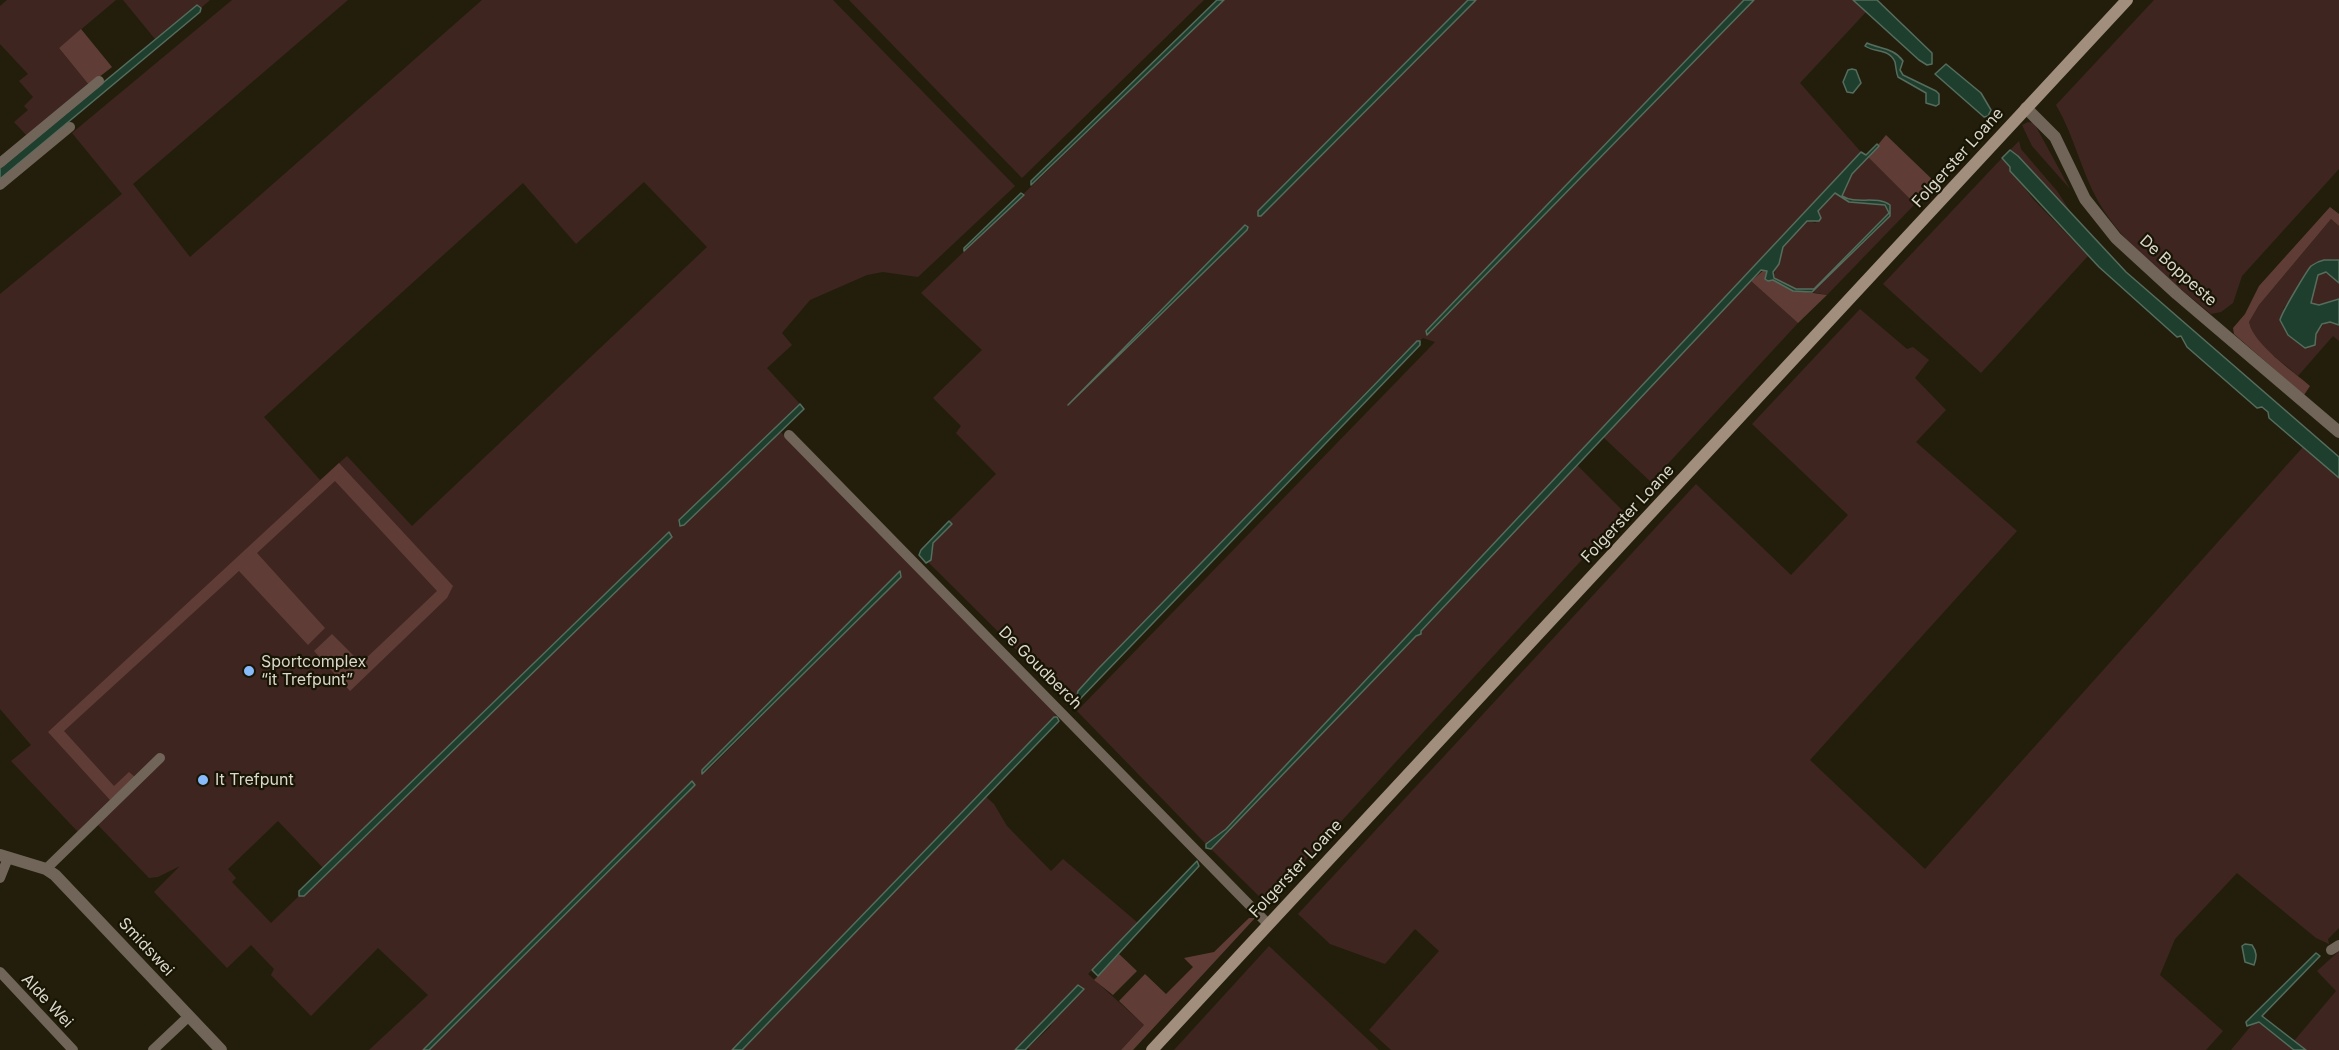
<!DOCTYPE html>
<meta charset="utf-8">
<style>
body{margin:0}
canvas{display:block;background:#221e0b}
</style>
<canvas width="2339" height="1050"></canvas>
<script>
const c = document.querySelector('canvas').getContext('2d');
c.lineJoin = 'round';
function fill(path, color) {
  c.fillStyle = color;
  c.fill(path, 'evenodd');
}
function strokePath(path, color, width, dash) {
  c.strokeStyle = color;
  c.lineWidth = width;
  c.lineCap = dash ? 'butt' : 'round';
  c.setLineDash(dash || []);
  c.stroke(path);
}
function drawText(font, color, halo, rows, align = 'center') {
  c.font = font + ' Inter,sans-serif';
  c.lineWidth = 4.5;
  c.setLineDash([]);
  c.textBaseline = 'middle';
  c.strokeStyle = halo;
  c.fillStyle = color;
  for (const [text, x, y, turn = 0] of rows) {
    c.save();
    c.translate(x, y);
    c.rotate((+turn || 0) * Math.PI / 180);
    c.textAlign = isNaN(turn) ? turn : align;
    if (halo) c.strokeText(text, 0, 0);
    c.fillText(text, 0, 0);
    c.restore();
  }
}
const green = new Path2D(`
 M7,0H116L59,48L89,85L28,137L14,122L28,110L24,106L33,97L19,81L28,74L0,44V6Z
 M123,0H210L201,8L197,5L155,39Z
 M232,0H348L133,184L190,257L482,0H833L1015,186L918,277L883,272L867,275L810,300L782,333L792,345L767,368L800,404L678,523L681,527L684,525L780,431L1046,702L1057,717L1024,747L732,1050H429L695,785L690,782L423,1050H369L428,995L378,948L311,1016L271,975L274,969L251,945L227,968L154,892L180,866L158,877L149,878L97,824L78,832L11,761L31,745L0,709V294L122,194L72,133ZM644,182L707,247L412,526L347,456L320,480L264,417L523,183L576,244ZM666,534L673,535L304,896H299L271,923L232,882L236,878L228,869L278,821L323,868ZM900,572V577L887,591L704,774L765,708Z
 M849,0H1204L1022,178Z
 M1224,0H1468L1329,140L1261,216L1476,0H1744L1447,309L1426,331L1428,335L1754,0H1853L1866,12L1800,83L1861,152L1226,829L1206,844L1077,711L1435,342L1423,338L1401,356L1098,669L1075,697L1068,701L929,563L933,543L951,525L949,521L996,474L956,433L961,426L933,398L982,350L921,293ZM1245,225L1248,227L1247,230L1068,405Z
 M2154,0H2339V169L2242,276L2233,303L2221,312L2211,314C2172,281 2124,247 2098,201C2081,171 2074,135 2056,105Z
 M2028,122L2034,123L2070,189L2032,146L2022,125Z
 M2019,141L2021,149L2057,191L2077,222L2018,156L2010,150Z
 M1868,157L1915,204L1827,295L1812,292L1890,216V205C1877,195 1856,205 1842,196L1852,174Z
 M2002,158L2033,199L2088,256L1981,373L1883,284Z
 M1836,193L1849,202L1885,205L1889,213L1814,289H1796L1773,278L1783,247L1807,221L1816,223L1818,211Z
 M2331,219L2339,226V260L2334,259L2309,269L2299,287L2283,309L2316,334L2326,322L2339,325V341L2333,336L2298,376C2282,361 2253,344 2249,322L2259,305Z
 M2322,272L2331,275L2339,283V299L2313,306C2308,298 2314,278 2322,272Z
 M1751,281L1798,323L1651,482L1603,437Z
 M1860,309L1907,349L1913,347L1929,360L1915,378L1946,410L1916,442L2017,531L1810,760L1925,869L2303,447L2339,478V928L2328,939L2329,944L2316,938L2237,873L2175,939L2160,975L2223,1031L2206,1050H1391L1369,1030L1439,951L1415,929L1385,964L1330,944L1298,914L1696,484L1791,575L1848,515L1752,424Z
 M1577,465L1625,513L1266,903L1211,849L1416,636L1421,634V631Z
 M985,796L994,804L1007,826L1051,871L1063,859L1138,923L1088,974L1144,1025L1121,1050H1030L1028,1048L1049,1028L1078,985L1015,1050H742Z
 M1269,946L1379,1050H1174Z
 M2339,951V1050H2306L2294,1041L2336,991L2317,971Z
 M2255,1021L2259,1022L2294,1050H2231Z`);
const forest = new Path2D(`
 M81,29L112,67L89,85L59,48Z
 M1886,135L1937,184L1915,204L1868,157Z
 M2330,207L2339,214V226L2331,219L2259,305L2249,322C2253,344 2293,371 2310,386L2304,395L2234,334L2233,328L2245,314L2259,286Z
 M1765,269C1785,293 1797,290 1827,295L1798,323L1751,281Z
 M339,463L453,586L447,598L350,691L314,651L332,634L361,663L437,591L335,481L257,553L325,628L308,645L239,571L64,731L114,786L129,772L135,777L110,800L48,732Z
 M1249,918H1255L1133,1050H1121L1144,1025L1119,1001L1145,974L1166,994L1193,967L1184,958L1214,952Z
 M1119,954L1137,971L1113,995L1094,980Z`);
const water = new Path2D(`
 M1217,0H1224L1031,185V181Z
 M1468,0H1476L1261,216H1258V211Z
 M1744,0H1754L1427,335L1426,331L1447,309Z
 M1853,0H1877L1932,53V64L1927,65L1919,60Z
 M197,5L201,8L200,12L0,179V168Z
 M1867,43C1880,49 1894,48 1903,61L1900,70L1903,75L1936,91L1939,94V104L1936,106L1926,103V93L1898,77C1896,72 1896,67 1895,62C1889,48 1875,53 1865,46Z
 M1946,64L1981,93L1991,110L1988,116L1984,117L1935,74Z
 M1852,69L1856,70L1861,83L1853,93L1847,92L1843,82L1848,70Z
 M1877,144L1879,146L1852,174L1842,196C1856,205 1877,195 1890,205V216L1812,292L1793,291L1773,280L1768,281L1765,279L1767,271L1761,270L1421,631V634L1416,636L1211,849L1206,848V844L1226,829L1861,152L1866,155ZM1835,193L1849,202L1885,205L1889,213L1814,289H1796L1774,278L1773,272L1779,264L1783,247L1807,221H1819L1821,218L1818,211Z
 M2010,150L2018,156L2126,272L2339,457V478L2269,418L2268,412L2262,407L2257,408L2187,347L2181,336L2177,337L2099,267L2010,171V167L2002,158Z
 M1021,193L1024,195L964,251V248Z
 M1245,225L1248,227L1247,230L1068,405Z
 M2324,260H2339V283L2326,272L2318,275L2311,303L2319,305L2339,299V325L2330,322L2322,324L2316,334L2315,345L2305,348L2288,335L2280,320C2282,312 2306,272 2311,266C2315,263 2319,261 2324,260Z
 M1417,341H1420V345L1080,699H1076L1078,691L1098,669Z
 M800,404L804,409L684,525L680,526L679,520Z
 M949,521L952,524L933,543L931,560L926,563L919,555L921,550Z
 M669,532L672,537L304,896H299V891Z
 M900,571L901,577L887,591L702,774V770Z
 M1054,717H1057L1059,721L742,1050H732Z
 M692,781L695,785L429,1050H423Z
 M1197,861L1199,866L1098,976L1092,970Z
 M2245,944L2252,945C2257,952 2257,957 2254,965L2245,962L2242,946Z
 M2316,953L2320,956L2262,1016L2306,1050H2294L2259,1022L2247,1026L2246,1022Z
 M1078,985L1084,989L1025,1050H1015Z`);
const minor = new Path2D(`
 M0,163L99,81
 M0,185L70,127
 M789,435L1268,924
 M46,869L160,758
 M0,878L8,858
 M2331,950L2339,945
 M0,972L73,1050
 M153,1050L189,1016`);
const tertiary = new Path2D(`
 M2026,108L2055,137L2085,199L2116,238L2177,294L2339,432
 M0,855L46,869L55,875L221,1050`);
const secondary = new Path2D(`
 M1152,1050L2127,0`);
const markers = [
 [249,671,6,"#88bbfc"],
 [203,780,6,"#88bbfc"]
];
const streetNames = [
 ["Folgerster Loane",1958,158,-48],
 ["De Boppeste",2178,271,42],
 ["Folgerster Loane",1628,514,-47],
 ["De Goudberch",1040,668,45],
 ["Folgerster Loane",1296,869,-47],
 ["Smidswei",146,947,47],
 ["Alde Wei",47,1001,47]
];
const poiNames = [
 ["Sportcomplex",261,662],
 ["“it Trefpunt”",261,680],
 ["It Trefpunt",215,780]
];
fill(green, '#3e2520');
fill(forest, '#5f3d36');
fill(water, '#1e3f2e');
strokePath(water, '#566d5d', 1.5);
strokePath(minor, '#71655a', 10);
strokePath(tertiary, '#71655a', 12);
strokePath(secondary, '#a18e7d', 12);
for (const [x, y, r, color] of markers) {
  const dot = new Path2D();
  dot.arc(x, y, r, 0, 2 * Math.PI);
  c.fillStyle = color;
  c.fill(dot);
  strokePath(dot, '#191504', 2);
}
drawText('16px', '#dad7cc', '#191504', streetNames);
drawText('16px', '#dad7cc', '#191504', poiNames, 'left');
</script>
